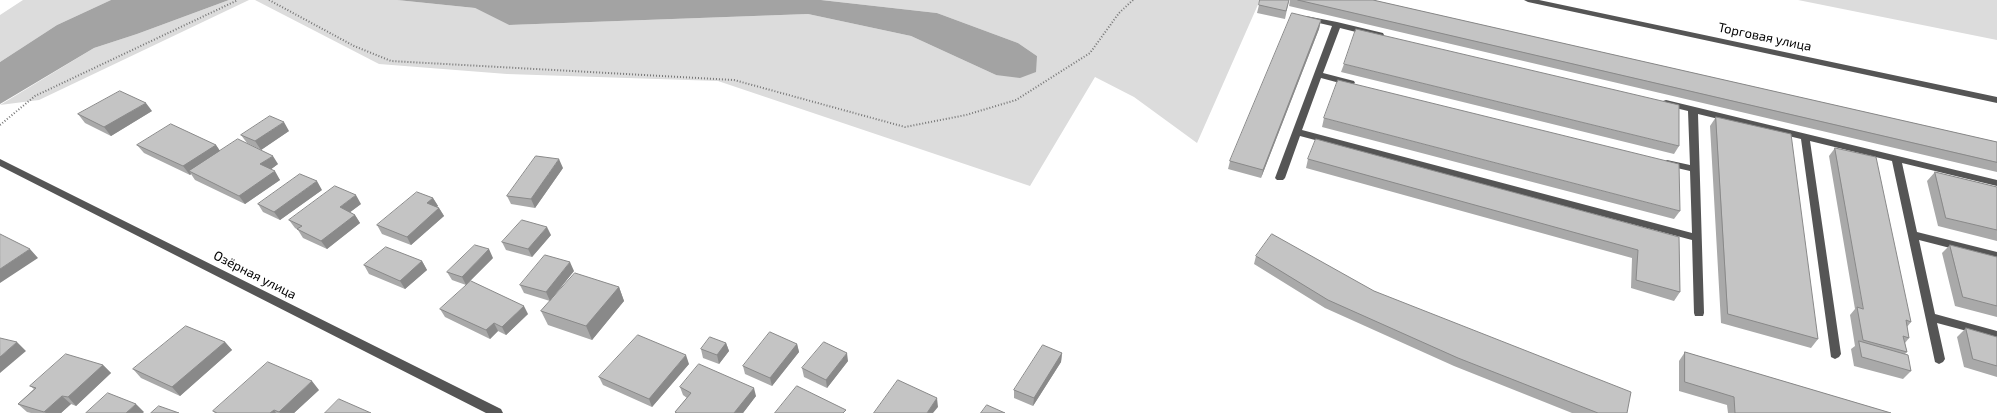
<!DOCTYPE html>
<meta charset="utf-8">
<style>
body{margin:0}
canvas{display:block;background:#fff}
</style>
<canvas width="1997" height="413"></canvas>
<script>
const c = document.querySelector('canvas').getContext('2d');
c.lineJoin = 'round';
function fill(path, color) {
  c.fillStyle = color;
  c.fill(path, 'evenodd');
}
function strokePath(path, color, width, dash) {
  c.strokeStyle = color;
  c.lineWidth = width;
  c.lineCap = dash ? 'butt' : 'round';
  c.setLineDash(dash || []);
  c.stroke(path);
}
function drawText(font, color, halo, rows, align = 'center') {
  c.font = font + ' "Exo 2",sans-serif';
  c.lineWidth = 4;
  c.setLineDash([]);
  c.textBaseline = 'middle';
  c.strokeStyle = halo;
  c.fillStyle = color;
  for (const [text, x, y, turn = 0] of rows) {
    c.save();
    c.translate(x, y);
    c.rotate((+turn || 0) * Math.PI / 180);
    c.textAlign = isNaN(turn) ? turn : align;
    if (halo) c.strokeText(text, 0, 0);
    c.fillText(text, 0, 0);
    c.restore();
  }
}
const green = new Path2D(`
 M23,0H111L57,25L0,62V15Z
 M229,0H249L39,100L0,105L94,48L137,34Z
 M255,0H397L475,8L509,25L808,14L911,36L996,75L1037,56L1018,43L937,13L821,0H1260L1197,143L1134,97L1095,77L1030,186L718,81L507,74L379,64Z
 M1798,0H1997V40Z`);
const water = new Path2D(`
 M111,0H229L137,34L94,48L0,104V62L57,25Z
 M397,0H821L937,13L1018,43L1037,56L1036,72L1020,78L996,75L911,36L808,14L509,25L475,8Z`);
const path = new Path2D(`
 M269,0L354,46L391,61L734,80L905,127L966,115L1016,100L1090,53L1119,13L1133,0
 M0,125L35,96L238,0`);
const minor = new Path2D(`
 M1524,0H1539L1997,97V103L1528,2Z
 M1306,16L1337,22L1383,33L1384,35L1380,38L1340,28L1323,73L1354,81L1355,83L1351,86L1321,78L1302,130L1692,233L1690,171L1664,165L1662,163L1667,160L1690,165L1688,111L1663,105L1661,103L1663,101L1666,100L1997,180V186L1902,163L1917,232L1997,252V260L1919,240L1935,314L1997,331V339L1937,323L1945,359L1943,362L1939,364L1935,362L1892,161L1810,141L1841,354L1839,357L1835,359L1831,357L1801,139L1698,114L1704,313L1703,316H1695L1694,313L1692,240L1300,136L1285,178L1283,180H1277L1275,178L1332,26L1306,20Z
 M0,159L501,409L503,413H486L0,166Z`);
const wall = new Path2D(`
 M1289,0L1285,19L1257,13L1259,5Z
 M1290,0H1373L1997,142V172L1289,6Z
 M1321,20L1319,29L1261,178L1228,169L1230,161Z
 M1344,64L1679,146L1674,154L1341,72Z
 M152,111L111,136L85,123L78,114Z
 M1716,117L1818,339L1811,348L1721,323L1710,126Z
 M1324,118L1680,211L1674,219L1322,127Z
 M289,131L261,150L247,143L241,135Z
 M137,145H216L220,151L278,164L271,169L280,180L245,204L195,180L191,174L190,175L144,153Z
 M1835,148L1911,322L1907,327L1909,338L1905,343L1907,352L1905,354L1911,371L1903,379L1854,366L1851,349L1855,346L1850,315L1855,309L1829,156Z
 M1308,159L1679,237L1680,292L1674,301L1631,288L1632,258L1306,168Z
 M563,168L535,208L511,204L507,196Z
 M1935,172L1997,187V241L1938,226L1927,181Z
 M322,190L280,220L263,212L258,204Z
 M433,198L438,206L437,207L439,208L444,216L411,245L382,234L377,225Z
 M361,204L350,212L355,215L360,223L327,249L303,238L298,230L295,228L289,220Z
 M551,235L532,257L506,250L502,242Z
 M1950,245L1997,257V317L1955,306L1942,253Z
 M1256,256L1374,291L1627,413H1572L1454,366L1325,308L1254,264Z
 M493,258L466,285L452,280L447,272Z
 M422,261L427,270L405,289L369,274L364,265Z
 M574,271L551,299L619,287L624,301L592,340L548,325L541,311L550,301L524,293L520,285Z
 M440,309L528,314L506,335L498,331L490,339L445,317Z
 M1966,328L1997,337V377L1964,367L1957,337Z
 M225,342L232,350L180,396L141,378L133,369Z
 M726,343L729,351L719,364L703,358L701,349Z
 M797,344L799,352L772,386L745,374L743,366Z
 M1685,352L1891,413H1728L1727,405L1679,391V361Z
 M1062,353L1061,362L1033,406L1014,398V390Z
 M848,361L827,388L804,377L802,368Z
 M689,364L652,407L603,385L599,377Z
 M103,365L111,373L76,406L71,404L61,413H31L27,412L18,404L34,389L30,386Z
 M680,387L756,396L743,413H675V412L687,398L683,395Z
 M319,390L294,413H215L213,411Z`);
const shadedWall = new Path2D(`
 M1321,20L1319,29L1261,178L1263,170Z
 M146,103L152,111L111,136L104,127Z
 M284,122L289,131L261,150L255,141Z
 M216,145L222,154L189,171L191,174L190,175L183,166Z
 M273,156L278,164L266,173L260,164Z
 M559,159L563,168L535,208L531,199Z
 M275,171L280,180L245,204L239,196Z
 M317,181L322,190L280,220L274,212Z
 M356,195L361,204L345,216L340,207Z
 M433,198L438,206L431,212L427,203Z
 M439,208L444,216L411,245L407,237Z
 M355,215L360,223L327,249L321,241Z
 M547,227L551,235L532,257L528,249Z
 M30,249L38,258L0,283V269Z
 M489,249L493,258L466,285L462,277Z
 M422,261L427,270L405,289L400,281Z
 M570,262L574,271L550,301L546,292Z
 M619,287L624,301L592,340L586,326Z
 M524,306L528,314L506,335L502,327Z
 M494,323L498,331L490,339L486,330Z
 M17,342L26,351L0,373V357Z
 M225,342L232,350L180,396L172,387Z
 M726,343L729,351L719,364L717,355Z
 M797,344L799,352L772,386L770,378Z
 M847,353L848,361L827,388L826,380Z
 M1062,353L1061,362L1033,406L1034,398Z
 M686,355L689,364L652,407L649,399Z
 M103,365L111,373L76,406L68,397Z
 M312,381L319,390L294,413H280L279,412Z
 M754,388L756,396L743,413H734Z
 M62,396L71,404L61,413H46L44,412Z
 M937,398L938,407L933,413H927Z
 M136,404L144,412L143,413H126Z
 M274,410L276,413H270Z`);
const building = new Path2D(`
 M1260,0H1289L1286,11L1259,5Z
 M1298,0H1373L1997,142V162Z
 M1292,13L1321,20L1263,170L1230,161Z
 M1356,29L1679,105V146L1344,64Z
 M1338,80L1679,164L1680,211L1324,118Z
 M120,91L146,103L104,127L78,114Z
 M270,116L284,122L255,141L241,135Z
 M1716,117L1791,134L1818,339L1728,314Z
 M171,124L216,145L183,166L137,145Z
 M238,139L273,156L260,164L275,171L239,196L189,171Z
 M1316,139L1679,237L1680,292L1636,280L1638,250L1308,159Z
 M1835,148L1876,157L1911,322L1906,320L1909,338L1903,336L1907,352L1863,340L1857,307L1863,309Z
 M536,156L559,159L531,199L507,196Z
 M1935,172L1997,187V230L1946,218Z
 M300,174L317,181L274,212L258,204Z
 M335,186L356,195L340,207L355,215L321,241L297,229L302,226L289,220Z
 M417,192L433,198L427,203L439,208L407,237L377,225Z
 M522,220L547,227L528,249L502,242Z
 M0,234L30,249L0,269Z
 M1272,234L1374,291L1631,392L1627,413H1598L1458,358L1328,300L1256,256Z
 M475,245L489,249L462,277L447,272Z
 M1950,245L1997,257V306L1963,297Z
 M386,247L422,261L400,281L364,265Z
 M545,255L570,262L546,292L520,285Z
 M575,273L619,287L586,326L541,311Z
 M471,281L524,306L502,327L494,323L486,330L440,309Z
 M186,326L225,342L172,387L133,369Z
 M1966,328L1997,337V366L1973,359Z
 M770,332L797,344L770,378L743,366Z
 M638,335L686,355L649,399L599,377Z
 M710,337L726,343L717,355L701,349Z
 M0,338L17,342L0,357Z
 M1859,341L1908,355L1911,371L1862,357Z
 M824,342L847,353L826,380L802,368Z
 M1043,345L1062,353L1034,398L1014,390Z
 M1685,352L1891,413H1735L1734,397L1685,382Z
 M66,354L103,365L68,397L62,396L44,412L18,404L36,388L30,386Z
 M268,362L312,381L279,412L274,410L270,413H217L213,411Z
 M699,364L754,388L734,413H677L675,412L691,393L680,387Z
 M898,380L937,398L927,413H874Z
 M797,386L846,410L843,413H775Z
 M108,393L136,404L126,413H86Z
 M339,399L371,413H325Z
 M987,405L1005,413H981Z
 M159,406L179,413H151Z`);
const streetNames = [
 ["Торговая улица",1765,37,12],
 ["Озёрная улица",255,275,27]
];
fill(green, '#dcdcdc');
fill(water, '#a3a3a3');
strokePath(path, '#777', 2, [1, 2]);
fill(minor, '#555');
fill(wall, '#a9a9a9');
fill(shadedWall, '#898989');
fill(building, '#c4c4c4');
strokePath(building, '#898989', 1);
drawText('13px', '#000', '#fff', streetNames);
</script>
